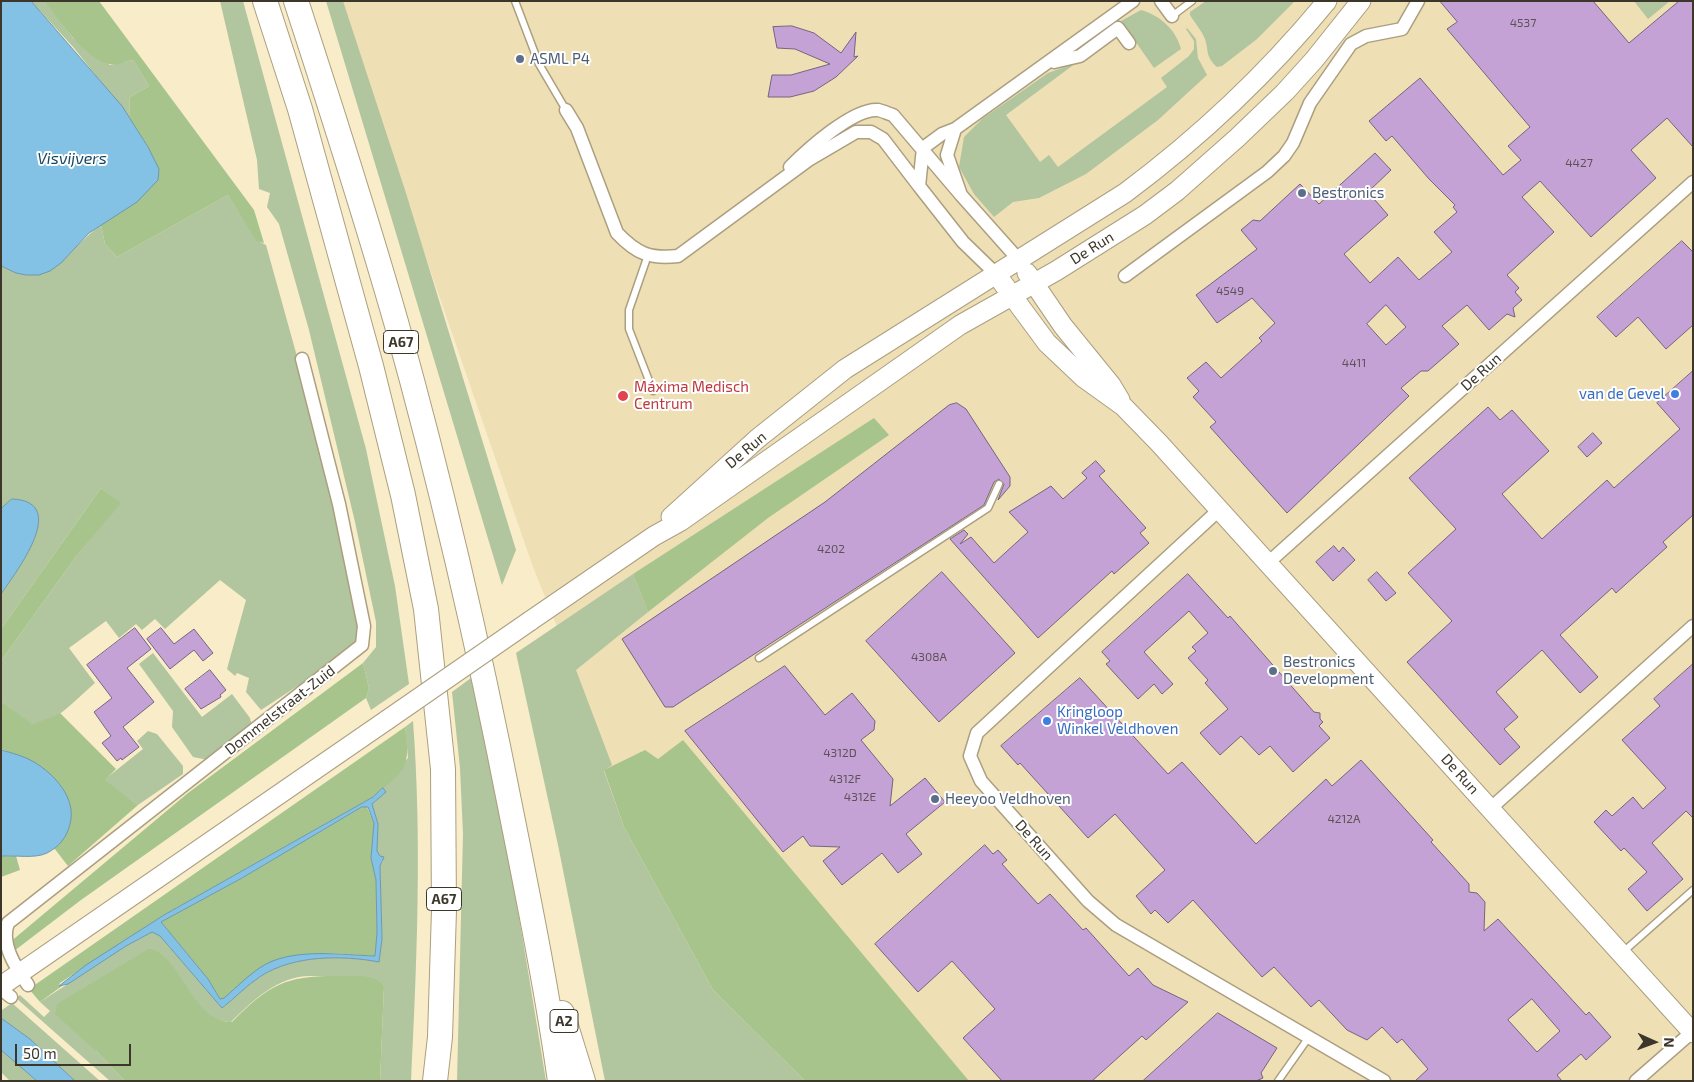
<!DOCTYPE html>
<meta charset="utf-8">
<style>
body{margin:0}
#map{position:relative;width:1694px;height:1082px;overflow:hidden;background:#f8ecc9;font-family:"Exo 2",sans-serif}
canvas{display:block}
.frame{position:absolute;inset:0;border:2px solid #3c372a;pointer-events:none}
.north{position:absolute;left:1629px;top:1017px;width:50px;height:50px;-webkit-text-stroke:4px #fff;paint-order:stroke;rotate:92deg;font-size:14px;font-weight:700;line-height:20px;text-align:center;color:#3c372a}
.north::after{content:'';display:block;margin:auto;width:18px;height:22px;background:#3c372a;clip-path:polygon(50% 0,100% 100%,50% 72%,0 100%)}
.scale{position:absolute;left:15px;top:1044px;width:116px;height:22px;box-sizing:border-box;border:2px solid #3c372a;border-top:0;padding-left:6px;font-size:15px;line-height:18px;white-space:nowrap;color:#3c372a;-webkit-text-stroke:4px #fff;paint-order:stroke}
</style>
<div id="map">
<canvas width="1694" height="1082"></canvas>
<div class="frame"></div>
<div class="north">N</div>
<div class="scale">50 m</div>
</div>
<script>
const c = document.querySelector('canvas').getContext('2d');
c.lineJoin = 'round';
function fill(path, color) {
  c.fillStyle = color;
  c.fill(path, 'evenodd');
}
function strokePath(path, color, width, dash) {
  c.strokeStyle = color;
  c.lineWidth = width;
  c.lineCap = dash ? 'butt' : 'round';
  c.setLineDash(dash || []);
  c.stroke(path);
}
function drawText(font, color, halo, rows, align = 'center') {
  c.font = font + ' "Exo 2",sans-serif';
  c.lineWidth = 4;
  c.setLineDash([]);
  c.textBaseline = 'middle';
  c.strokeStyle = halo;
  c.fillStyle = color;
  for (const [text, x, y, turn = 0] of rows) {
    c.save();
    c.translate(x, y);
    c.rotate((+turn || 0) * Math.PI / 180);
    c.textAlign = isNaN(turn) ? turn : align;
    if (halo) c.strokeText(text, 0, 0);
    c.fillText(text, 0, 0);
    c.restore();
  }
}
const built = new Path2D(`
 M337,1H1693V1081H947L616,787L573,666L533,567Z`);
const green = new Path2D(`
 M31,1H44L73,38L110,65L133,60L149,86L130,97L129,117L74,48Z
 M220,1H243L366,449L395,586L409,684L371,710L366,698L369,688L363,663L376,647V622L355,522L309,330L279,224L267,207L270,193L259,189L257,160Z
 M326,1H343L405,190L516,550L502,585Z
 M1206,1H1295L1257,39L1222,66L1217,67C1205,56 1209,51 1205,39C1202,31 1194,22 1190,15V12Z
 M1634,1H1670L1648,19Z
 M1141,10C1159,15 1176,29 1181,49L1154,68L1121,21Z
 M1187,28L1196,39L1198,58L1207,75L1158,120L1086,174L1039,198L1013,202L994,217L974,194L959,167L964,137L982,119L1048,73L1076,63L1006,115L1040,162L1049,155L1058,167L1167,87L1161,78L1189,56L1194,49V41L1186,29Z
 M228,195L256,240L266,245L313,414L361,627L356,643L328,666L261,710L246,692L249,678L237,673L235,676L227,669L246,600L220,580L165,629L155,619L142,630L136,624L119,638L106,621L69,648L95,683C82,694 69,708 55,717C48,721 40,720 33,726L1,701V661L75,558L120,503L101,488L1,629V594L19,566L12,499L1,509V266C50,294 67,249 101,225L105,244L117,257Z
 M633,574L648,612L576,670L612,765L604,771L624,827L713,990L805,1081H605L558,845L516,653Z
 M153,653L202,717L232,694L250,718L252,726L208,760L193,757L172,727L173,711L139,664Z
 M471,678C503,811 524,946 546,1081H457L463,834L460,768L452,692Z
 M413,721C422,841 417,961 411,1081H380L384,986C360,983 334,975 310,976C278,976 252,1001 231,1022C190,1022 181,956 150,948L96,1051L125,1081H110L16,998L20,995L44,1017L50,1011L40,1002L126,946L152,932L160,936L222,1008C235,998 247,985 261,976C294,955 342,955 379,962L382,939L380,866L383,861L377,851L378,824L372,804L386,792L382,789L383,787L408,758L405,727Z
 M148,731L157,734L183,766V774L138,805L104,780L143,749L137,741Z
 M12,1003L100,1081H75L30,1039L1,1018L2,1010Z
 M1,1050L37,1081H10L1,1072Z`);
const forest = new Path2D(`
 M44,1H99L254,210L264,243L256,241L228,195L117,257L105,244L101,225L112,217L148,147L129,117L130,97L149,86L133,60C126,61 116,66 109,64C86,60 58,19 44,1Z
 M874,418L889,435L768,518L648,612L633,574Z
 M101,488L121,503L75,558L1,661V629Z
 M363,663L369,688L366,698L81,900L14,951L9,943L188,793Z
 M1,701L33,725C41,719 52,719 60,713L116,769L105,780L138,805L68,866L54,848L58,845L33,762L1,749Z
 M405,727C411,771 405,769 373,797L164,915L60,983L59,985L62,986L40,1002L29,989Z
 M683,740L969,1081H805L713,990L624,827L604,770L645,750L658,759Z
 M362,807H367L374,823L371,858L376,880L377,933L375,956L330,953L266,964L224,999H220L208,979L161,922L242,878Z
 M1,856H16L20,870L1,877Z
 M150,948C181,955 192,1023 232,1022C271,982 288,975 344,976C360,976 373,974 384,986L380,1081H125L96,1051L55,1014L57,1004Z`);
const water = new Path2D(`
 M1,1H31L122,106L148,147L159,169L158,180L137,202L89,233L61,263L50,271L39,275H26L16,273L1,266Z
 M12,499C71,501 16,572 1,594V509Z
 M1,750C12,753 24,756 34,762C54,774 77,798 70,824C67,837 59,847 47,853C35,859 15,855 1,856Z
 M383,788L386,792L372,804L378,824L377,851L380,856L384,857L380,866L382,939L379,962C342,955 294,955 261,976C247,985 235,998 222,1008L160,936L152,932L126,946L68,984L59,986L86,965L164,915L373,797ZM362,807H368L374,823L371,858L376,880L377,933L375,956C342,955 297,948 266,964C250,973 237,987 224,998L220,999L208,979L161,922L242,878Z
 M1,1018L30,1039L75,1081H37L1,1050Z`);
const building = new Path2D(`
 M1440,1H1593L1629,43L1679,1H1693V147L1667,118L1631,150L1656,178L1591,237L1540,181L1522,197L1554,232L1507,275L1519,288L1515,292L1522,300L1513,308L1515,317L1507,314L1489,330L1467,305L1442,326L1459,344L1428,371H1421L1401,388L1409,396L1287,513L1210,427L1216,422L1193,397L1199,391L1187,378L1206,362L1221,378L1262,341L1259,338L1275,323L1252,298L1217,323L1196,295L1257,249L1241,230L1253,220L1260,221L1300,184L1319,204L1375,153L1391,170L1368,192L1388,215L1344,254L1370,283L1398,257L1419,280L1452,252L1434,232L1457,212L1453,207L1455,205L1429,179L1392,136L1386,141L1369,121L1420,78L1503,175L1521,160L1508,146L1530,127L1447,29L1457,22ZM1386,305L1406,327L1386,345L1367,324Z
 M792,26L814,33L841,53L856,32L854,57L858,56L836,77L814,91L790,97H768L772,75H791L830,64L795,49L777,48L773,27Z
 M1682,241L1693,252V325L1666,349L1638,317L1616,337L1597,317Z
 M1693,371V515L1663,542L1667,547L1616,593L1612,588L1560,635L1598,677L1580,693L1542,650L1496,692L1518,717L1504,729L1520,747L1500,765L1407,662L1452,621L1408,573L1456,529L1409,478L1488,407L1500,420L1512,410L1549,451L1502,494L1542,539L1607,480L1614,488L1680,429L1657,403Z
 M957,403L966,409L1010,477V486L998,500L1004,484L999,479L994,482L984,505L682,701L673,707H665L622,639L825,502L949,405Z
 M1593,433L1602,443L1587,457L1578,447Z
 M1096,461L1105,471L1099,476L1146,528L1140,533L1149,543L1114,574L1112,571L1038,638L950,539L964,530L968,534L960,544L971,537L994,563L1028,532L1009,512L1051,486L1063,499L1087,478L1082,473Z
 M1334,546L1339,552L1343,547L1355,560L1333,581L1316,562Z
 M942,572L1015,653L939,722L866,641Z
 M1377,572L1396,593L1386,601L1368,580Z
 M1188,574L1228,618L1230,616L1314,712L1320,713V719L1323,722L1319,726L1330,738L1293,772L1270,746L1259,755L1241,736L1220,755L1200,733L1228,709L1205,683L1208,680L1188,658L1196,651L1192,647L1208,633L1189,611L1144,652L1173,684L1162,694L1154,684L1138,699L1106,664L1110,661L1102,652Z
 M135,628L151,649L127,668L154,702L123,727L139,747L122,760L121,758L117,761L102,743L111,736L94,712L112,698L87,665Z
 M161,628L174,644L194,629L213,653L203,661L194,650L170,669L147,639Z
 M1693,664V818L1686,811L1652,843L1683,879L1647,911L1628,889L1647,872L1624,848L1621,851L1594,822L1606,810L1612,816L1633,797L1643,809L1666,788L1622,740L1660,706L1654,699Z
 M785,666L825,715L852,693L875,721L874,730L861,740L893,779L890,806L925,778L945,802L906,834L922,854L898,873L882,853L842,885L823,861L840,847L810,846L803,836L783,852L685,731Z
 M210,670L226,690L220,695L221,697L201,709L185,689Z
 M1080,678L1168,774L1182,762L1256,844L1326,779L1332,786L1361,760L1433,840L1431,842L1469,884V892L1477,893L1485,902L1484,931L1498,919L1586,1015L1589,1012L1611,1037L1586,1060L1581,1054L1557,1075L1562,1081H1415L1428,1069L1402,1039L1397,1043L1382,1027L1367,1040L1347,1030L1319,1000L1311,1007L1274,967L1262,977L1193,900L1168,923L1155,910L1151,914L1136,896L1165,870L1115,814L1088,838L1020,763L1018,765L1001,746ZM1532,999L1560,1031L1537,1052L1508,1020Z
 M985,845L993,854L998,850L1007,860L1002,864L1038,904L1050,894L1083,930L1086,928L1129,976L1138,968L1153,985L1188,1002L1146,1040L1142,1036L1092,1081H1002L963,1038L995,1009L952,961L918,992L875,944Z
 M1218,1013L1277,1048L1261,1073L1263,1078L1256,1081H1143Z`);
const lane = new Path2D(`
 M515,1L539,64L566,110
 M1172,16L1192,1
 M648,255L629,310V329L653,391
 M759,658L988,508L999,484
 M1623,952L1693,890
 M1278,1081L1309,1037`);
const street = new Path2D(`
 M1161,1L1172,16
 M1054,62L1080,56L1118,28L1129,43
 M566,110L577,128L617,233C637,254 650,259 678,256L810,159L856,132H871L883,139L919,186
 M955,129L947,155L961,195L1018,259
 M790,167C807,150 853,108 878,110C883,111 889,114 893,115L961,195
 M996,274L963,242L919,186L923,148L942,134L955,129L1133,1
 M1125,276L1267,172L1284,156L1293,143L1310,103L1351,44L1366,36L1402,29L1418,1
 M1220,509L977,733L970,756L981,781L1088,901L1116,925L1384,1081
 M1269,562L1693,182
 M1491,808L1693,626
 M28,985C16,968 0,944 8,923L362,645L364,626L339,504L302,359
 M1,989L11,997
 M1636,1081L1692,1032`);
const secondary = new Path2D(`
 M1027,273L1063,326L1111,385L1120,400
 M996,274L1047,343L1084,378L1123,406L1159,443L1693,1033
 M671,517L757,439L845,369L1125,193C1200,137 1268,73 1327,1
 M530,621L654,536L681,521L960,325L1056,271L1145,215L1177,191L1237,138L1285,92L1314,60L1361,1
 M1,986L387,720`);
const highway = new Path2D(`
 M265,1L300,109L371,366L403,495L426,609L443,769L444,910L440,1037L435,1081
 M296,1C331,108 365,214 396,322C441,483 479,647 511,811C529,901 547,990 560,1081
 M562,1013L583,1081`);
const secondaryBridge = new Path2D(`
 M387,720L530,621`);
const markers = [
 [520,59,5,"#5c6f8a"],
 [1302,193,5,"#5c6f8a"],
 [1675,394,5,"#3f7fe0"],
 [623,396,6,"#e0444e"],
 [1273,671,5,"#5c6f8a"],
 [1047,721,5,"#3f7fe0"],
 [935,799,5,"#5c6f8a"]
];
const numberNames = [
 ["4537",1523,23],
 ["4427",1579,163],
 ["4549",1230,291],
 ["4411",1354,363],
 ["4202",831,549],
 ["4308A",929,657],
 ["4312D",840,753],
 ["4312F",845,779],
 ["4312E",860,797],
 ["4212A",1344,819]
];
const shields = [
 [401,342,35],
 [444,899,35],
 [564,1021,28]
];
const shieldNames = [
 ["A67",401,342],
 ["A67",444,899],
 ["A2",564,1021]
];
const serviceNames = [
 ["ASML P4",530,59],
 ["Bestronics",1312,193],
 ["Bestronics",1283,662],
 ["Development",1283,679],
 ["Heeyoo Veldhoven",945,799]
];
const streetNames = [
 ["De Run",1092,248,-32],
 ["De Run",1481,372,-42],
 ["De Run",746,450,-40],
 ["Dommelstraat-Zuid",280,710,-38],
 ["De Run",1460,774,48],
 ["De Run",1034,840,48]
];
const healthNames = [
 ["Máxima Medisch",634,387],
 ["Centrum",634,404]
];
const shopNames = [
 ["van de Gevel",1665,394],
 ["Kringloop",1057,712,"left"],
 ["Winkel Veldhoven",1057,729,"left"]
];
const waterNames = [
 ["Visvijvers",72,159]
];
fill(built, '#eedfb5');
fill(green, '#b1c59f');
fill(forest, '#a7c48c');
fill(water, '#83c1e5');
strokePath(water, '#6e98ad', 1);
fill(building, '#c4a2d6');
strokePath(building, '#76647f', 1);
strokePath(lane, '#ab9f7f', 9);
strokePath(street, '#ab9f7f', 15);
strokePath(secondary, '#ab9f7f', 21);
strokePath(highway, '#ab9f7f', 26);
strokePath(lane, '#fff', 6);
strokePath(street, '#fff', 12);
strokePath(secondary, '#fff', 19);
strokePath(highway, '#fff', 24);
strokePath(secondaryBridge, '#ab9f7f', 21, []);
strokePath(secondaryBridge, '#fff', 19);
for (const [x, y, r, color] of markers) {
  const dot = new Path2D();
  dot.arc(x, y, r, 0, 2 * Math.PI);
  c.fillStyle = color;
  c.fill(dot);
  strokePath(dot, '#fff', 2);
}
drawText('12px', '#5e5255', null, numberNames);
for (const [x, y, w] of shields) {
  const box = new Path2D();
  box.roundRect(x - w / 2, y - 11.5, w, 23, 4);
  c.fillStyle = '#fff';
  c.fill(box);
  strokePath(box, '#3c372a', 1);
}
drawText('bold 14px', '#3c372a', null, shieldNames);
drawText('15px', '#4e5e75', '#fff', serviceNames, 'left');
drawText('15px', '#3c372a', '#fff', streetNames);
drawText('15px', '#be3a42', '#fff', healthNames, 'left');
drawText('15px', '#366cbe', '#fff', shopNames, 'right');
drawText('italic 16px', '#164861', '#fff', waterNames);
</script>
